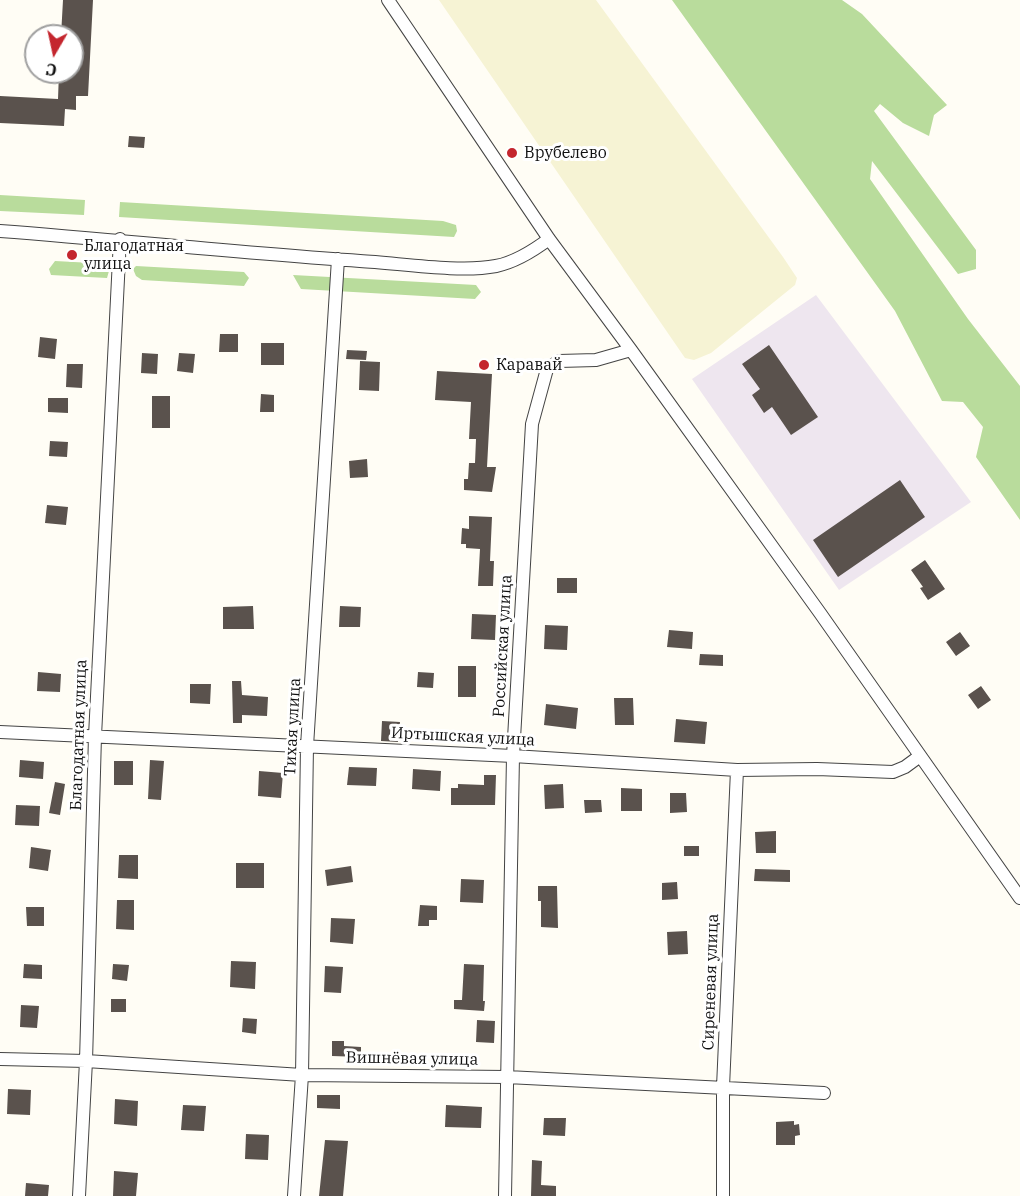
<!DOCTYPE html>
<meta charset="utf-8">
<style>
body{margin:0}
#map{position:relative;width:1020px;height:1196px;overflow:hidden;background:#fffdf5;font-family:"IBM Plex Serif",serif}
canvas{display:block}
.north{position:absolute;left:24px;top:24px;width:60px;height:60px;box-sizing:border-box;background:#fff;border:2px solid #a0a0a0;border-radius:50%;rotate:189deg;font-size:16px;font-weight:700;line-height:24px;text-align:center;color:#111}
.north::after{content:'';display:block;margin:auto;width:21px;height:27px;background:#c4262e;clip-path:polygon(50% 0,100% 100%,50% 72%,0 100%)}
</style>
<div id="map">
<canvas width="1020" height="1196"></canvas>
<div class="north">С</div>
</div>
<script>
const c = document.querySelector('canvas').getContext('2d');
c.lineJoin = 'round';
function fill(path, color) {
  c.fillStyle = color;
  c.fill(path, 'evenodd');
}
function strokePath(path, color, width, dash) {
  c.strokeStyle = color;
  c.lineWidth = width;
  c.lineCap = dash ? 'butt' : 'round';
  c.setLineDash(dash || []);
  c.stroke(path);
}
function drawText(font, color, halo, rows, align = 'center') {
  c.font = font + ' "IBM Plex Serif",serif';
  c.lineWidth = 6;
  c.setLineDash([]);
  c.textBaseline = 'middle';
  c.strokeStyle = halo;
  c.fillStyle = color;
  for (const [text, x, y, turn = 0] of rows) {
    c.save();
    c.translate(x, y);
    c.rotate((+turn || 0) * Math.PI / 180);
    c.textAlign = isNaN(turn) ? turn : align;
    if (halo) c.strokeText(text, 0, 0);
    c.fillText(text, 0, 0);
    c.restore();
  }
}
const industrial = new Path2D(`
 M816,295L971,502L839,590L692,379Z`);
const farmland = new Path2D(`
 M439,0H596L783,257L797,278L795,285L711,353L694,360L685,358Z`);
const forest = new Path2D(`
 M672,0H842L862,14L947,105L934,115L929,136L903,123L880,104L874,111L976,250V269L958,274L872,161L870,179L968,319L1020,386V520L976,457L983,427L963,402L942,401L895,311Z
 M0,195L85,200L84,215L0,211Z
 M120,202L443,221L456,225L457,231L454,237L119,217Z
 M55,261L111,264L107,278L51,275L49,269Z
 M136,266L244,272L249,278L244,286L142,280L136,276L133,269Z
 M293,275L476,285L481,292L475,299L301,289Z`);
const building = new Path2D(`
 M63,0H93L88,96H76V110L65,109L64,126L0,123V96L58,99L59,72H72V36H61Z
 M129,136L145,137L144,148L128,147Z
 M220,334H238V352H219Z
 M40,337L57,339L55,359L38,357Z
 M261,343H284V365H261Z
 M769,345L818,417L791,435L772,407L764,413L752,395L760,389L742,364Z
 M347,350L367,351L366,360L346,359Z
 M142,353L158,354L157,374L141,373Z
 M179,353L195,354L193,373L177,371Z
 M360,361L380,362L379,391L359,390Z
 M67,364H83L82,388L66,387Z
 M437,371L492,374L487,467H496L492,492L464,490V479H468L469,463H475L476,439H469L471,402L435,400Z
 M261,394L274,395V412H260Z
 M152,396H170V428H152Z
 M48,398H68V413L48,412Z
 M50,441L68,442L67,457L49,456Z
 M367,459L368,477L350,478L349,461Z
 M900,480L925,517L838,577L813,540Z
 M47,505L68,507L66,525L45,523Z
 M469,516L492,517L490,561H494L493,586H478L480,549L466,548V544H461L462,528L469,529Z
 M925,560L945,589L928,600L920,588L923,587L911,570Z
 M557,578H577V593H557Z
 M253,606L254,629H223V607Z
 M340,606L361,607L360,627H339Z
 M472,614L496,615L495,640L471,639Z
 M545,625L568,626L567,650L544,649Z
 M669,630L693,632L692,649L667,647Z
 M960,632L970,646L956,656L946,642Z
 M700,654L723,655V666L699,665Z
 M458,666H476V697H458Z
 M38,672L61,674L60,692L37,691Z
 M418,672L434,673L433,688L417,687Z
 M232,681H241L242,695L268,697L267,716L242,715V723H233Z
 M190,684H211L210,704L190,703Z
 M981,686L991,700L978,709L968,695Z
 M614,698H633L634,725H615Z
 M546,704L578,708L576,729L544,725Z
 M676,719L707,722L705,744L674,742Z
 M382,721L400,722L398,742L381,741Z
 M20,760L44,762L43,779L19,777Z
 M150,760L164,761L161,800L148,799Z
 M114,761H133V785H114Z
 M349,767L377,768L376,786L347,785Z
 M413,769L441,771L440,791L412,789Z
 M259,771L283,773L281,798L258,796Z
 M484,775H496L495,805H451V788H458V784L484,785Z
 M55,782L65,784L60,815L49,813Z
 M563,784L564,808L545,809L544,785Z
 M621,788L642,789V811H621Z
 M670,793H686L687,812L670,813Z
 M584,800H601L602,812L585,813Z
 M16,805L40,806L39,826L15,825Z
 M776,831V853H756L755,832Z
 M684,846H699V856H684Z
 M31,847L51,850L48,871L29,868Z
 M119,855H138V879L118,878Z
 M236,863H264V888H236Z
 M351,866L353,882L327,886L325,870Z
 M755,869L790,870V882L754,881Z
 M461,879L484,880L483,903L460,902Z
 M677,882L678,899L662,900V883Z
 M538,886H557L558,928L541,927V901H538Z
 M117,900H134V930L116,929Z
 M420,905L437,906V920H429V926H418Z
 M26,907H44V926H27Z
 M331,918L355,919L353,944L330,942Z
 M687,931L688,954L668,955L667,932Z
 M231,961L256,962L255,989L230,987Z
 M24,964L42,965V979L23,978Z
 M113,964L129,965L127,981L112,979Z
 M464,964L484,965L483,1001H485L484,1011L454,1009V1000H462Z
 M325,966L343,967L341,993L324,992Z
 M111,999H126V1012H111Z
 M21,1005L39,1006L37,1028L20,1027Z
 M243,1018L257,1019L256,1034L242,1032Z
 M477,1020L495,1021L494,1043L476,1042Z
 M332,1041H344V1046L361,1047V1057L332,1056Z
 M8,1089L31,1090L30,1115L7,1114Z
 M317,1095H340V1109L317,1108Z
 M115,1099L138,1101L137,1126L114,1124Z
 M183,1105L206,1106L204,1131L181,1130Z
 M446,1105L482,1107L481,1128L445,1127Z
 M544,1118H566L565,1136L543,1135Z
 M794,1121V1125L799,1124L800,1135L795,1136V1145H776V1122Z
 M246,1134L269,1135L268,1160L245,1159Z
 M325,1140L348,1141L343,1196H319Z
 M532,1160L542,1161L541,1185L556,1186V1196H531Z
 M114,1171L138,1173L136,1196H113Z
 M26,1183L49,1185L48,1196H25Z`);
const minor = new Path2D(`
 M388,0L549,239L631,350L820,613L1020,898
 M0,231C120,240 240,253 360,261C399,263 459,273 496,266C516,262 533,251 549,239
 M0,732L513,756L737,770L817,769L893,772L905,767L920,756
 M0,1059L86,1061L302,1075L507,1077L824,1093
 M79,1196L86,1061L95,736L120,239
 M294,1196L302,1075L307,746L338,259
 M505,1196L513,756L532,424L547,369L559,361L596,360L631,350
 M723,1196V1087L737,770`);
const markers = [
 [512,153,6,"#c4262e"],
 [72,255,6,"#c4262e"],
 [484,365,6,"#c4262e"]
];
const poiNames = [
 ["Врубелево",524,153],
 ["Благодатная",84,246],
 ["улица",84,264],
 ["Каравай",496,365]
];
const streetNames = [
 ["Российская улица",503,646,-87],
 ["Тихая улица",293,727,-87],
 ["Благодатная улица",79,735,-88],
 ["Иртышская улица",463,737,3],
 ["Сиреневая улица",711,982,-88],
 ["Вишнёвая улица",412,1059,1]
];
fill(industrial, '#eee6ef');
fill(farmland, '#f6f3d4');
fill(forest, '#b9dc9c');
fill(building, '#5a524d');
strokePath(minor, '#444', 14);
strokePath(minor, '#fff', 12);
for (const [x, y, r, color] of markers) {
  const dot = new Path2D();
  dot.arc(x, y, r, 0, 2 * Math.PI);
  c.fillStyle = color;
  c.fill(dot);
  strokePath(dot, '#fff', 2);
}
drawText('16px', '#111', '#fff', poiNames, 'left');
drawText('16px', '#111', '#fff', streetNames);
</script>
